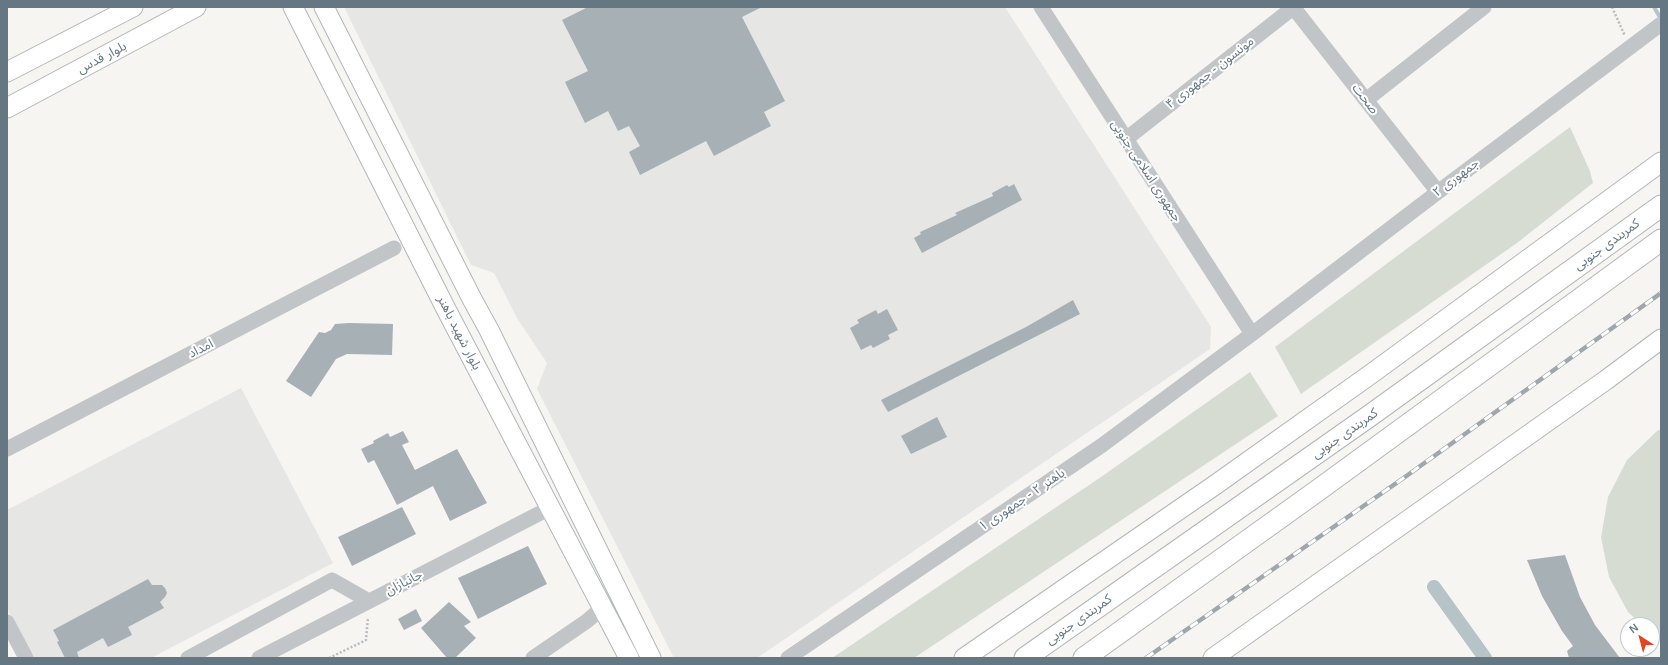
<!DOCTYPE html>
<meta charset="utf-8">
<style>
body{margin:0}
#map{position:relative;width:1668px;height:665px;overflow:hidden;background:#f6f5f2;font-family:Arial,sans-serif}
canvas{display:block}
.frame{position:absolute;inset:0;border:8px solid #647783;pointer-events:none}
.north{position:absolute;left:1620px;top:617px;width:40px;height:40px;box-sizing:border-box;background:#fff;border:1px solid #c1c9cd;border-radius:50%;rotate:324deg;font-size:11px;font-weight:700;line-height:16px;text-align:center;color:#647783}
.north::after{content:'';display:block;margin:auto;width:14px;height:18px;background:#e54422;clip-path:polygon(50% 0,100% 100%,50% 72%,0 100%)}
</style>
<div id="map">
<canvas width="1668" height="665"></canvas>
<div class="frame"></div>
<div class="north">N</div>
</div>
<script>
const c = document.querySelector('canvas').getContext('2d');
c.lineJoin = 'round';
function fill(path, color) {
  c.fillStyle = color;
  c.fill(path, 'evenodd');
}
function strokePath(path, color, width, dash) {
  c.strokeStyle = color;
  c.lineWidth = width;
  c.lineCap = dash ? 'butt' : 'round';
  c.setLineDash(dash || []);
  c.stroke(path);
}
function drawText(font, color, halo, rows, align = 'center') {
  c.font = font + ' Arial,"Noto Sans Arabic",sans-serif';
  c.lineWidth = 4;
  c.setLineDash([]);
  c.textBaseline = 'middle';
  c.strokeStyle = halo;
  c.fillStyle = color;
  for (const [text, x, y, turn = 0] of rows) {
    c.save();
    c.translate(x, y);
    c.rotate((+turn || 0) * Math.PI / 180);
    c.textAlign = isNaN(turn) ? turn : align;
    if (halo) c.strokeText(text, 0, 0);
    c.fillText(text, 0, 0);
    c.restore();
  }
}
const built = new Path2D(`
 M344,7H1005L1211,327L1210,349L757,658H674L537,389L547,363L517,318L494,273L471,265Z
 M241,388L333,563L151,658H33L7,608V510Z`);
const green = new Path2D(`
 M1570,127L1590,171L1593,183L1517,243L1301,394L1275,347Z
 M1250,372L1278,416L914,658H832L1101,477Z
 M1661,429V641L1652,634V625H1642L1628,612L1609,577L1601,537L1608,497L1627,460L1657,431Z`);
const stream = new Path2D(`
 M1654,7L1661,19`);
const canal = new Path2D(`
 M1434,587L1485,658`);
const building = new Path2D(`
 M588,7H762L742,17L785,101L764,112L771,126L714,156L706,141L640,175L629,152L640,146L629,126L618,131L608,111L585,123L565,82L588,71L562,20Z
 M1014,184L1022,200L922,253L914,238L921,234L920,232L957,215L955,213L993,196L992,193L1007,185L1009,187Z
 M1073,300L1080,314L888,412L881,400L1026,327Z
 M887,309L898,330L888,335L890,339L873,348L871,345L861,350L850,328L859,323L857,320L876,310L878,314Z
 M349,323L393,324L392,355L347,354L336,359L311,397L286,381L319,332L325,333L331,330L335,324Z
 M937,417L947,437L911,454L901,436Z
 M403,431L409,442L402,445L415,470L457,449L487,503L450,521L433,486L397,505L374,460L368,463L361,449L374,443L373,441L388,433L390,437Z
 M402,507L416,534L352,566L338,537Z
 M528,546L547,584L478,619L458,578Z
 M1565,555L1580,597L1595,625L1620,658H1569L1567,651L1573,646L1562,631L1542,596L1527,560Z
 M148,579L152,585H162L165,588L167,593L165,597L160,602L164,608L128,627L132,635L108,647L103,638L77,652L79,658H65L57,642L59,641L53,630Z
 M449,602L471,622L464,626L476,638L455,658H447L421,628Z
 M416,609L422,621L404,630L398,619Z`);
const path = new Path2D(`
 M1612,7L1625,36
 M329,658L366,640L368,617`);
const minor = new Path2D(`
 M1041,7L1252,334
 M1293,7L1438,192
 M1366,100L1484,7
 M1126,139L1294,7
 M7,449L394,248
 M7,622L26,658
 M188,658L332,580L369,601
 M259,658L550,508
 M533,658L587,621L602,608
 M788,658L1101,446L1252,334L1438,192L1661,24`);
const major = new Path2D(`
 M293,7L447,311L629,658
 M324,7L472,299L489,330L651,658
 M7,72L133,7
 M7,108L196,7
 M964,658L1215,485L1371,374L1661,162
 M1213,658L1606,380L1661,339`);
const highway = new Path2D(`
 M1025,658L1368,417L1661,206
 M1084,658L1317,491L1661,240`);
const rail = new Path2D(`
 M1146,658L1405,477L1661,293`);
const streetNames = [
 ["بلوار قدس",102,58,-28],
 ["مونسون - جمهوری ۴",1210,73,-38],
 ["صحت",1365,99,52],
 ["جمهوری اسلامی جنوبی",1146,171,57],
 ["جمهوری ۲",1456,178,-37],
 ["کمربندی جنوبی",1607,245,-36],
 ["بلوار شهید باهنر",459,333,63],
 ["امداد",201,349,-27],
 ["کمربندی جنوبی",1345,434,-35],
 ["باهنر ۲ - جمهوری ۱",1022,500,-34],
 ["جانبازان",404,583,-27],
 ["کمربندی جنوبی",1079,620,-35]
];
fill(built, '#e6e7e5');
fill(green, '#d7dcd3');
strokePath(stream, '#b6c4c7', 4);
strokePath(canal, '#b6c4c7', 14);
fill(building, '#a7b0b5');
strokePath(major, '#b2b7ba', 21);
strokePath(highway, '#b2b6b9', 23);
strokePath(path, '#b8bcbe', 2.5, [2, 2]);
strokePath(minor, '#c1c5c8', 15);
strokePath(major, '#fff', 19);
strokePath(highway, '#fff', 21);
strokePath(rail, '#9fa7ac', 4.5);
strokePath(rail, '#fff', 3, [9]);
drawText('13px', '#647783', '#fff', streetNames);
</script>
